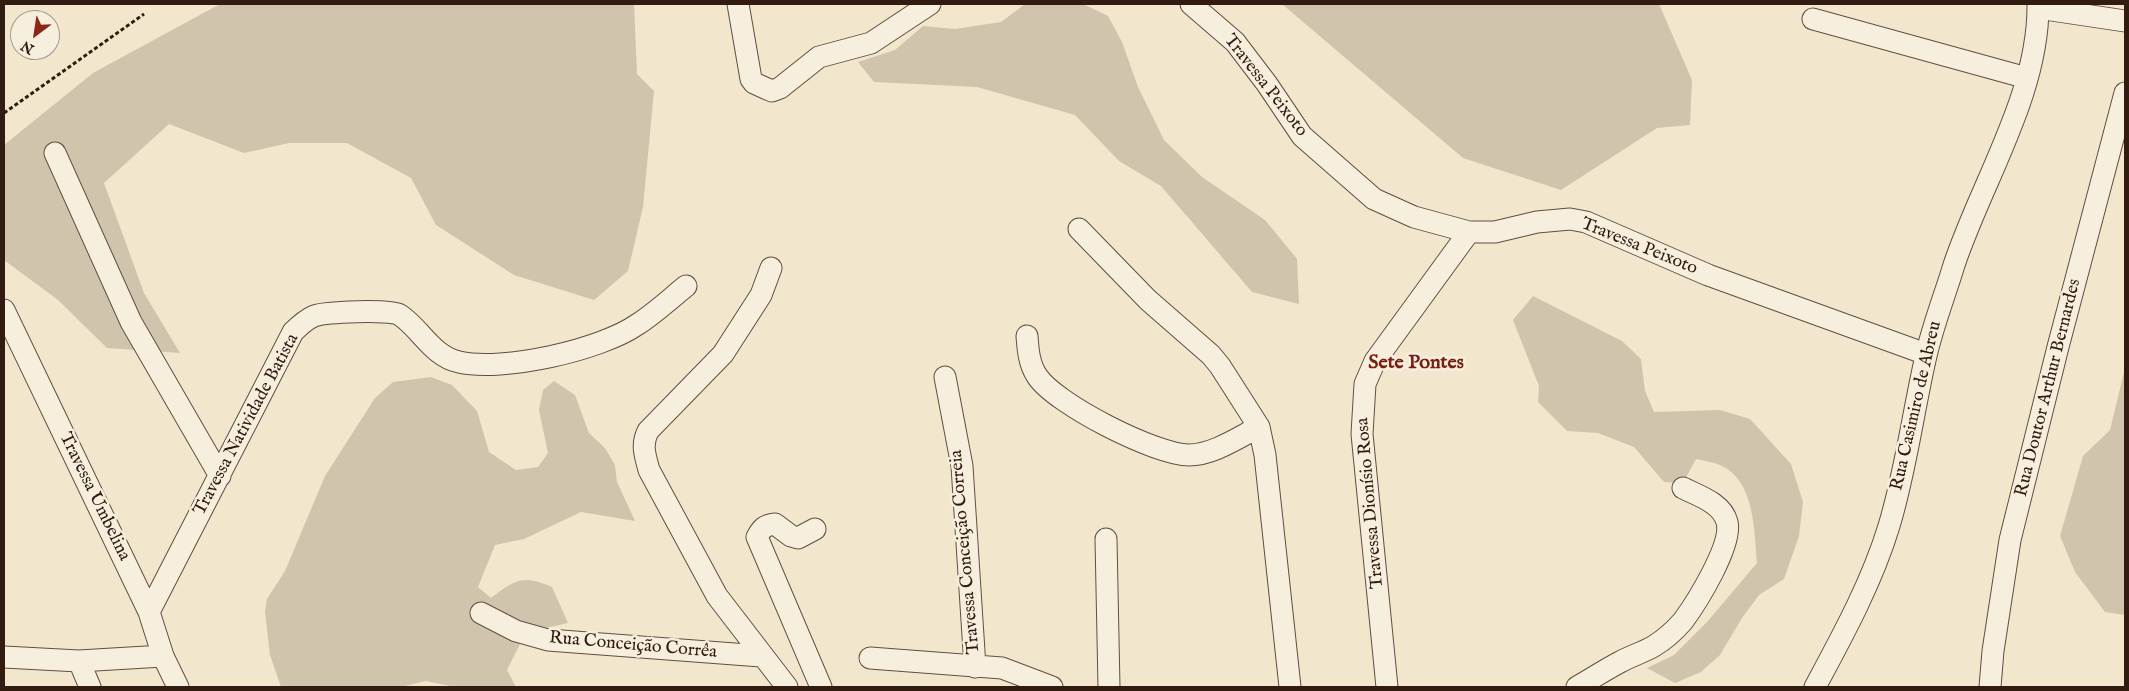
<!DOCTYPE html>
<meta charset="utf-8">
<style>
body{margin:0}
#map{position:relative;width:2129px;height:691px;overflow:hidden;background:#f2e6cd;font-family:"IM FELL English",serif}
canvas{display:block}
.frame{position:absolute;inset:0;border:5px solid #321c12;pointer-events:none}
.north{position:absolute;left:10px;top:10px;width:50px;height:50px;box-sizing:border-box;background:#f7efde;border:1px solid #a89b8c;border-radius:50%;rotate:211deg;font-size:14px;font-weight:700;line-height:20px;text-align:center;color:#321c12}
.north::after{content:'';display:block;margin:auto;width:18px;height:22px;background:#8f2418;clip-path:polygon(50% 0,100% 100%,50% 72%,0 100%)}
</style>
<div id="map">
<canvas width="2129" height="691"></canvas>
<div class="frame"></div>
<div class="north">N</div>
</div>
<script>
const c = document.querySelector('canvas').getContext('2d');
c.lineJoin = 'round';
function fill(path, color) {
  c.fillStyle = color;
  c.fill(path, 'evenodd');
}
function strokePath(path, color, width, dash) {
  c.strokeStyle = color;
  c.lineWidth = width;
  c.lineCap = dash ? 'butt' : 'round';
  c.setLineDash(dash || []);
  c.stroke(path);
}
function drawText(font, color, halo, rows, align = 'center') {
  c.font = font + ' "IM FELL English",serif';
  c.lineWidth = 5;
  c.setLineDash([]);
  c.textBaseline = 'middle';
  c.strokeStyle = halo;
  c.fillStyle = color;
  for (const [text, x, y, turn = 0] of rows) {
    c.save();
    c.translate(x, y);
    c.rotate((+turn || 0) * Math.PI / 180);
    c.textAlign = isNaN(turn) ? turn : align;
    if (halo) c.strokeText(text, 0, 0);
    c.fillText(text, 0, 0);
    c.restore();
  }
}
const green = new Path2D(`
 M220,4H634L637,74L654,91L643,207L628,271L594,300L514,275L436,225L411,178L347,143H289L244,153L169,124L104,183L144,293L180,353L107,348L58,300L4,260V145L93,73Z
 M1025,4H1083L1108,16L1122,42L1138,87L1164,140L1202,177L1265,220L1297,259L1299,304L1252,292L1161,186L1119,161L1075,115L977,87L874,82L858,62L895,50L923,26L955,29L1001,22Z
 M1282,4H1659L1692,80L1690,125L1657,128L1561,190L1463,158Z
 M1533,296L1622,341L1641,359L1645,391L1654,412L1720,410L1750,419L1791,464L1803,502L1799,536L1784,579L1759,595L1742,618L1720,655L1701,672L1675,683L1647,668L1674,655L1707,622L1757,563C1754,530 1755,480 1720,465C1713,462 1704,461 1696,459L1683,483L1664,482L1634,447L1598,433L1567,431L1538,402L1539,386L1513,320Z
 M2125,368V615L2105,612L2075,572L2060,536L2083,456L2110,430Z
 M431,377L452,385L477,411L489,452L516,470L538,467L548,453L539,410L543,390L554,381L575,395L589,433L605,448L615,465L617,482L635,521L581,512L524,539L495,545L478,587L491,598C515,580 522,574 552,587L568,623L537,630L528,640L520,644L507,670L516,687L450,686L426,681L401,687H281L270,655L265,612L267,599L285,571L325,476L375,398L393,382Z`);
const path = new Path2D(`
 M4,113L144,14`);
const minor = new Path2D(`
 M738,4L751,79L754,83L765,88L772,91L780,88L819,57L871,43L930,4
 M1191,4L1235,42L1267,84L1302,136L1374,199L1414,217L1469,232H1495L1537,222L1570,219L1586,222L1708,275L1926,354
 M2038,8L2125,21
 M1813,19L2027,78
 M55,153L131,322L220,476
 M1079,229L1148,300L1211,355L1220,366L1259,427L1265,455L1290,687
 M771,268L761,295L723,354L648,431C641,445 645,455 649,470L717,596L787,687
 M4,310L149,612L163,656L178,687
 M1027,336C1028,350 1029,364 1037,376C1055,404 1156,455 1189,455C1213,455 1239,437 1259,427
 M945,377L962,466L975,667
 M815,529L798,538L791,536L775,524C765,525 762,528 757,537L821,687
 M1106,539L1109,687
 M149,612L293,332C299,326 305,320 314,316C325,312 390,309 400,315C421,329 432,356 459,362C503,372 601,350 638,324C655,313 670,299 686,286
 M481,613L516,631L548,640L761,656
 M4,657L79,661L163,656
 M870,658L1002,668L1052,687
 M79,661L90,687
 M1387,687L1362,434L1365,384L1375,361L1469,232
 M1577,687C1591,679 1605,670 1620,662C1631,656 1644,652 1654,646C1664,640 1676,629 1683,621C1697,602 1733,544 1727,522C1722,503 1699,496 1683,488
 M1815,687C1843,635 1872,582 1889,526C1906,470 1913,412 1926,356C1933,325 1945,295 1954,265C1982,181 2039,94 2038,4
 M1990,687L1993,651L2010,540L2058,347L2125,93`);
const streetNames = [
 ["Travessa Peixoto",1265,86,52],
 ["Travessa Peixoto",1639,247,22],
 ["Rua Doutor Arthur Bernardes",2049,388,-76],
 ["Rua Casimiro de Abreu",1917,406,-77],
 ["Travessa Natividade Batista",247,425,-62],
 ["Travessa Umbelina",94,497,64],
 ["Travessa Dionísio Rosa",1371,503,-95],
 ["Travessa Conceição Correia",966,552,-95],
 ["Rua Conceição Corrêa",633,646,5]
];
const quarterNames = [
 ["Sete Pontes",1416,364]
];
fill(green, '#d1c4ad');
strokePath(minor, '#624e41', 23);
strokePath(path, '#321c12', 3, [4, 2.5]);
strokePath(minor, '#f7efde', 21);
drawText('18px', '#321c12', '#f7efde', streetNames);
drawText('bold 20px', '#7a1f14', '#f7efde', quarterNames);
</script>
